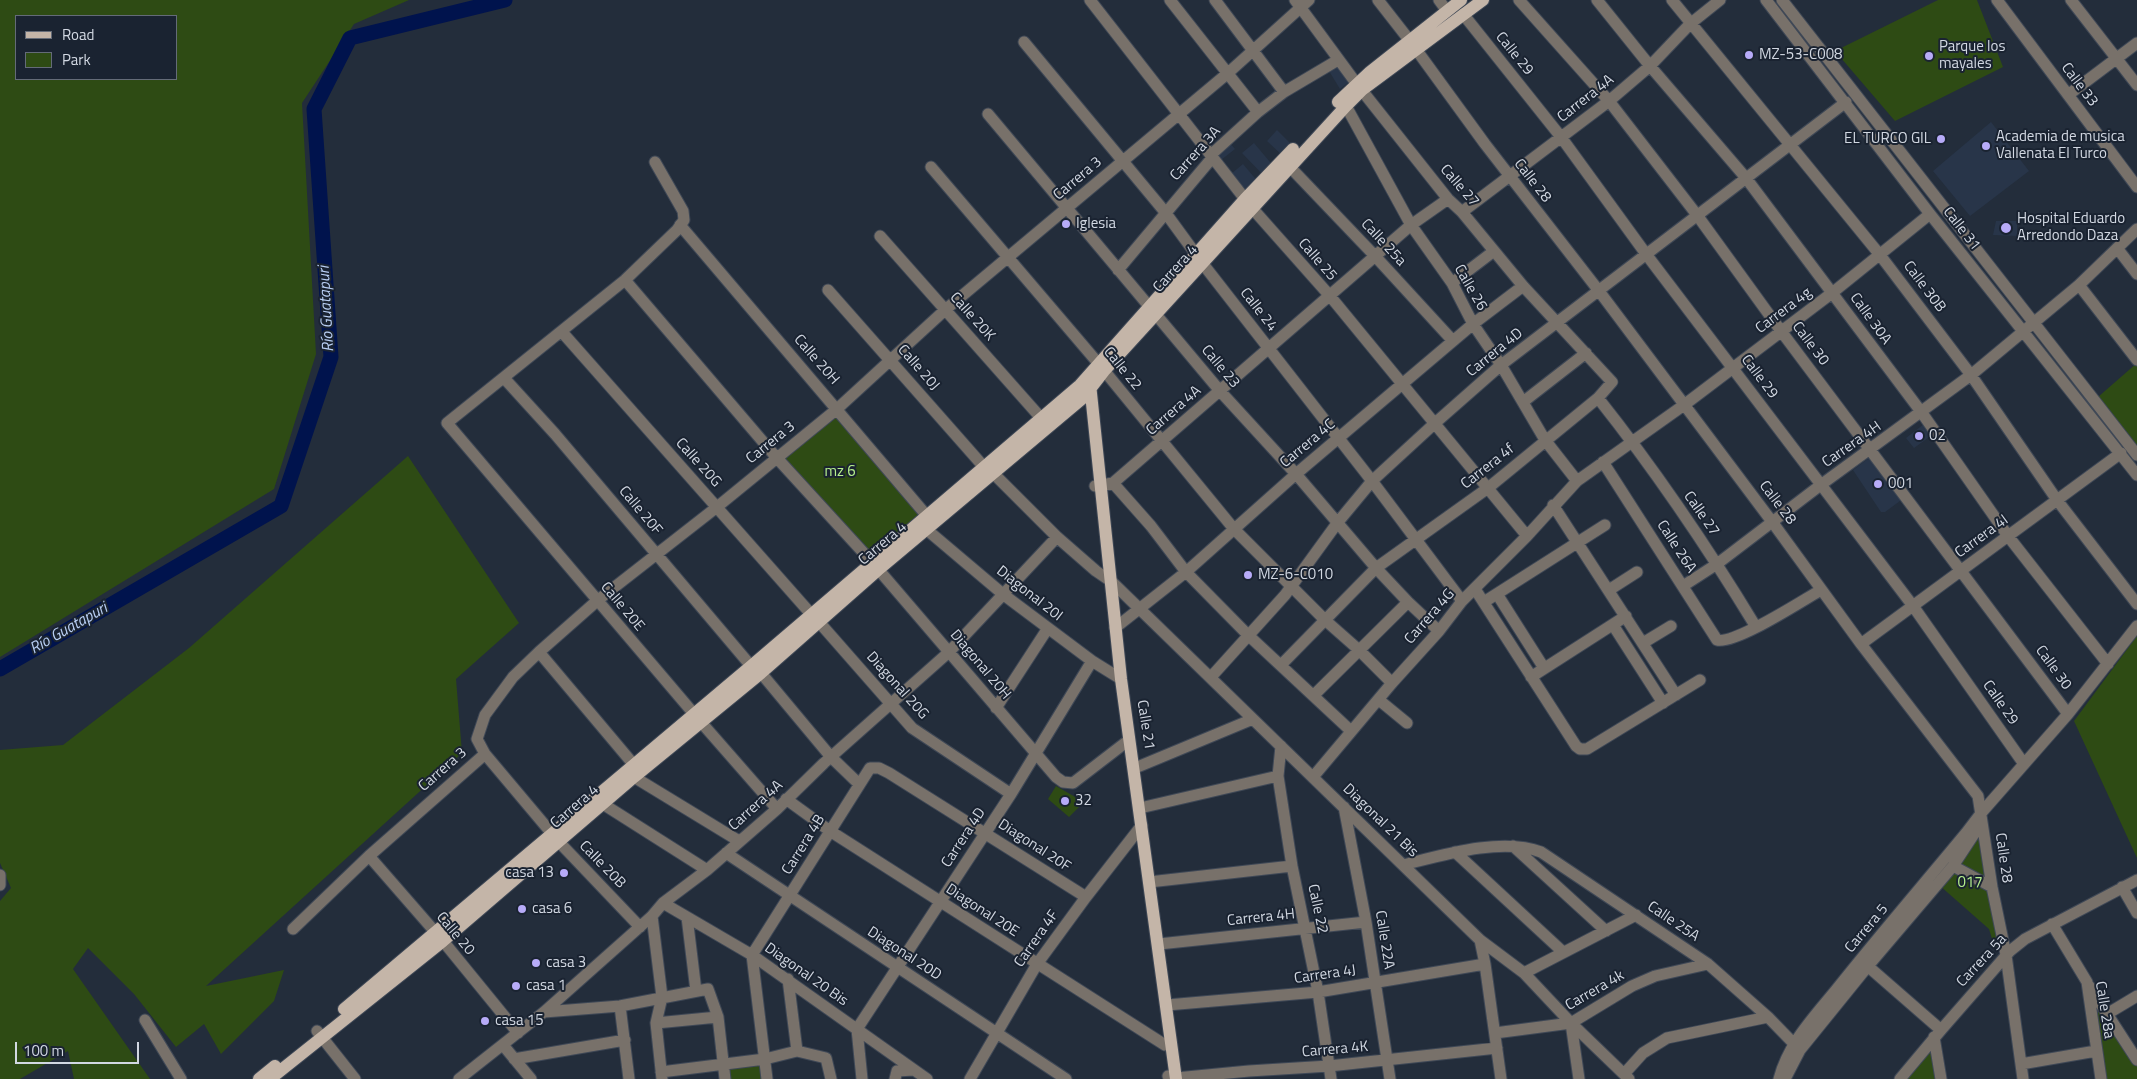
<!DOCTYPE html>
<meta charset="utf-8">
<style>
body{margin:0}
#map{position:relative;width:2137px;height:1079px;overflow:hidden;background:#232d3b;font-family:"Titillium Web",sans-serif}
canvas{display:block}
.legend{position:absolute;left:15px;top:15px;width:162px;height:65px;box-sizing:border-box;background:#1a2331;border:1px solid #646b78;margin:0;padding:6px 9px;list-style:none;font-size:15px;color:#d2d8e2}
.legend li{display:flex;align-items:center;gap:10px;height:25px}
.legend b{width:25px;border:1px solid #646b78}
.scale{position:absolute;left:15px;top:1042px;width:124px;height:22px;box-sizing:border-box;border:2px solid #d2d8e2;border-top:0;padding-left:6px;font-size:15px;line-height:18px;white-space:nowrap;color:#d2d8e2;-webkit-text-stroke:4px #1a2331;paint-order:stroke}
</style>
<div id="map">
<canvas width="2137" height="1079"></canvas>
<ul class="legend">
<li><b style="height:6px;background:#c4b5a8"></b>Road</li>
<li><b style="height:14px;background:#2e4b14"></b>Park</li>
</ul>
<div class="scale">100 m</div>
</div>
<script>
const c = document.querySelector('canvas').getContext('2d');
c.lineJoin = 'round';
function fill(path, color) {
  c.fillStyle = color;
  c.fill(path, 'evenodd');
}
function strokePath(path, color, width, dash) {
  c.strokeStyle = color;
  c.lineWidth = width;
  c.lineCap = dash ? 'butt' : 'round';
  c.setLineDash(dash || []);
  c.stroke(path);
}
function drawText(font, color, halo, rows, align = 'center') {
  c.font = font + ' "Titillium Web",sans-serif';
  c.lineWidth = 4;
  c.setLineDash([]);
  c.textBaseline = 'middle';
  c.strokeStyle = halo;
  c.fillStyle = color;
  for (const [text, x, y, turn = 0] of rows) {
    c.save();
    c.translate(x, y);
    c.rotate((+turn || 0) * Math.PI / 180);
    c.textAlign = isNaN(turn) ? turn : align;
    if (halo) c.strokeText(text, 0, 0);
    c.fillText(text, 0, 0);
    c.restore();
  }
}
const built = new Path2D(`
 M1337,66L1349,82L1340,89L1329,71Z
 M1991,122L2029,171L1970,216L1933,171Z
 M1277,130L1295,148L1285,158L1267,141Z
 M1228,141L1235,149L1221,160L1215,153Z
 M1254,143L1275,168L1265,177L1242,153Z
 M1243,164L1259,183L1248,195L1231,174Z
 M1996,221H2017V236L1993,235Z
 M1924,424L1932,435L1914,448L1906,438Z
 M1873,455L1904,498L1885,512H1881L1853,470Z`);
const green = new Path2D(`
 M0,0H409L354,24L302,103L316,354L274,489L0,657ZM16,16H176V79H16Z
 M1938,0H1977L2003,67L1895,121L1835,51Z
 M2137,363V445L2098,397Z
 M835,417L921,516L871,557L783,458Z
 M408,456L519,623L456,679L462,753L206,986L284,970L274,1001L221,1054L204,1024L176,1047L134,994L88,948L73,969L150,1079H74L68,1051L20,1079H0V901L11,888L0,863V750L63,745L189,648Z
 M2137,636V858L2074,721Z
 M1056,786L1084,802L1069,817L1048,799Z
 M1985,826L2003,953L1994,945L1989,929L1939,885Z
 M2087,982L2137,1059V1079H2097Z
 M1931,1051L1938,1079H1906Z
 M763,1061L765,1079H729L727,1066Z`);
const river = new Path2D(`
 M0,669L281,506L331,357L314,109L350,38L505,0`);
const minor = new Path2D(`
 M1090,0L1252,208L1330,296L1527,536
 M1170,0L1258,112
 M1215,0L1284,92
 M1378,0L1410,41L1485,144L1599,291L1773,523L1861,644L1978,796L1992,887L2006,955L2023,1079
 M1439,0L1447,11
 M1519,0L1609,101L1697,215L1781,331L2068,714
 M1597,0L1650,66L1746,178L1922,413L2008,536L2108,664
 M1672,0L1880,255L1971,375L2057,500L2137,604
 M1766,0L1930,214L2137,475
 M1782,0L2137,455
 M1997,0L2137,187
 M2071,0L2137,85
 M1463,14L1561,137L1646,254L1913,606L2024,764
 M1024,42L1165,212L1203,264L1372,481L1462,601
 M2068,95L2137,43
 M1346,106L1411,225L1452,283L1473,324L1501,365L1545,440L1577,481
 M988,114L1220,391L1296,474L1376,568L1408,602L1439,631
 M655,162L683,211L684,220L677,230L625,280L447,423L700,721L777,809
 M1289,166L1375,256L1453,341
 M931,167L1098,363L1234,529L1325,620L1359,650L1392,683
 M1462,212L1609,101L1650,66L1690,24L1720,0
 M680,225L927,516
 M880,236L1041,418
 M2117,248L2137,274
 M1118,270L1212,158L1214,152L1258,112L1284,92L1338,60
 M625,280L776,457L872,562L1056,777L1063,782L1073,783L1125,743
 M1452,283L1494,251
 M2079,285L2137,360
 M828,290L984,467
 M562,332L811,614
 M504,378L555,434L751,666
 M1598,398C1656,471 1708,548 1756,627
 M1523,402L1586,353
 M1603,462L1717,640C1735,645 1803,600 1821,590
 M993,473L1057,537L1096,571L1112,582L1480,940L1524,973L1571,1023L1629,1079
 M1113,483L1151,526L1186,572L1248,635L1351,731
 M1095,486L1113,483L1411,225L1448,199
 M1553,505L1676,695
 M926,529L1004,595L1092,661L1121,679
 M1683,586L1717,564L1822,484L1971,375L2079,285L2137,229
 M1475,589L1576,746L1580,749H1587L1700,680
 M1609,590L1637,572
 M1497,594L1544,668
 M1484,602L1605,525
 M819,622L912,728L1011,794
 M1613,625L1663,703
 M1115,628L1186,572L1296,474L1473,324L1523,286
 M1643,643L1671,626
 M1861,644L2121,453
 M539,652L634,765
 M1281,665L1376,568L1488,488L1598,398L1612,382L1523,286L1462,212L1448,199L1356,83L1295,0
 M761,673L831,757L859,784
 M1211,677L1285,595L1338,522L1372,481L1434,424L1501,365L1846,102
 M1531,677L1626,616
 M1314,695L1408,602
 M1379,700L1407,723
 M996,708L1048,628
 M1281,746L1278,776L1292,866L1318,992L1331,1079
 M485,754L559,842L640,927
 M1135,768L1253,719
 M634,777L739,841
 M1313,777L1392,683L1439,631L1462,601L1527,536L1577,481L1684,405L1832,293L1930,214
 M786,799L830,831L1165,1045
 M603,804L707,870
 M1344,807L1366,922L1390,1079
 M1140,808L1278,776
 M1513,846L1606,931
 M1455,852L1563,952
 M726,853L1066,1079
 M369,856L443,941L518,1033
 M1403,865C1443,855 1502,837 1541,852L1708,964L1768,1017L1800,1050
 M1953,866L1992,887
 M0,875V885
 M1149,882L1292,866
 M2122,887L2137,913
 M663,903L752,955L927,1079
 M652,916L662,997L656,1023L662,1079
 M687,917L696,991
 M2052,924L2087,982L2101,1079
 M293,929L369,856L485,754L477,739L485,715L513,677L539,652L598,600L717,507L837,409L945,310L1228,73L1309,0
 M1480,940L1485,964L1501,1079
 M1159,944L1366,922
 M1863,962L1941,1030
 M1524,973L1636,915
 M788,979L797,1051
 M2089,986L2137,1060
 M1167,1005L1318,992L1485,964
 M620,1006L629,1079
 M544,1012L620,1006L708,989L718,1017L725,1079
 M2107,1014L2137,996
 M145,1020L181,1079
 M656,1023L718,1017
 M1571,1023L1579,1079
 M317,1031L355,1079
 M1495,1033L1571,1023L1632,986L1655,976L1708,964
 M1934,1037L1941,1079
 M503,1045L531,1079
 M514,1059L625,1040
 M2021,1064L2096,1051
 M661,1072L765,1059L797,1051L826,1058L831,1079
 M1624,1074L1643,1053L1667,1038L1768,1017
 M1168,1076L1176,1078L1249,1071L1329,1066L1497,1048
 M459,1079L544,1012L652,916L663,903L707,870L777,809L824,763L949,652L1057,537
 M767,1079L752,955L870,768H879L889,773L1086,897
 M862,1079L857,1029L1011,794L1092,661
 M895,1079L897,1071L913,1070
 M970,1079L1037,964L1086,897L1142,825
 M1779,1079C1788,1044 1813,1018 1836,990C1878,937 1923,885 1966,833L1982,812L2068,714L2137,626
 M1785,1079L1800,1050L1868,966L1953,866L1980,825
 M1900,1079L1941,1030L2010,951L2025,939L2137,880`);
const major = new Path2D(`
 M1338,102L1370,72L1461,0
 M1090,384L1121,679L1176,1079
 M344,1009L751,666L1080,385L1245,199L1293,149
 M259,1079L275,1066
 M270,1079L443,941L634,777L761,673L878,570L1083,398L1104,371L1346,106L1362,90L1483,0`);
const markers = [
 [1749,55,5,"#b7abf8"],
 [1929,56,5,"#b7abf8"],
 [1941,139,5,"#b7abf8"],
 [1986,146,5,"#b7abf8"],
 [1066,224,5,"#b7abf8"],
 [2006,228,6,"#b7abf8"],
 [1919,436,5,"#b7abf8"],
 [1878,484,5,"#b7abf8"],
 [1248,575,5,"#b7abf8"],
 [1065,801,5,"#b7abf8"],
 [564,873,5,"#b7abf8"],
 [522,909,5,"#b7abf8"],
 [536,963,5,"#b7abf8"],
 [516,986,5,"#b7abf8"],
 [485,1021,5,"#b7abf8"]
];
const poiNames = [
 ["Parque los",1939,47],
 ["mayales",1939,64],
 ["MZ-53-C008",1759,55],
 ["Academia de musica",1996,137],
 ["Vallenata El Turco",1996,154],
 ["EL TURCO GIL",1931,139,"right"],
 ["Hospital Eduardo",2017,219],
 ["Arredondo Daza",2017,236],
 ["Iglesia",1076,224],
 ["02",1929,436],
 ["001",1888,484],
 ["MZ-6-C010",1258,575],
 ["32",1075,801],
 ["casa 13",554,873,"right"],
 ["casa 6",532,909],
 ["casa 3",546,963],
 ["casa 1",526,986],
 ["casa 15",495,1021]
];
const streetNames = [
 ["Calle 29",1514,54,51],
 ["Calle 33",2079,85,53],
 ["Carrera 4A",1586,99,-38],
 ["Carrera 3A",1196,154,-48],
 ["Carrera 3",1078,179,-40],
 ["Calle 28",1532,181,52],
 ["Calle 27",1459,186,49],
 ["Calle 31",1961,229,52],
 ["Calle 25a",1383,243,47],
 ["Calle 25",1317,260,49],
 ["Carrera 4",1176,269,-48],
 ["Calle 30B",1924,287,53],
 ["Calle 26",1470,288,60],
 ["Calle 24",1258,310,52],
 ["Carrera 4g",1784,311,-37],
 ["Calle 20K",972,317,48],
 ["Calle 30A",1870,319,54],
 ["Calle 30",1810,344,53],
 ["Carrera 4D",1495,353,-39],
 ["Calle 20H",816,360,49],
 ["Calle 23",1220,367,50],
 ["Calle 20J",918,368,49],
 ["Calle 22",1122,369,51],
 ["Calle 29",1759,377,53],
 ["Carrera 4A",1174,411,-41],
 ["Carrera 3",771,443,-39],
 ["Carrera 4C",1308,444,-40],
 ["Carrera 4H",1852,445,-35],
 ["Calle 20G",698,463,48],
 ["Carrera 4f",1488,467,-38],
 ["Calle 28",1777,503,53],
 ["Calle 20F",640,511,50],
 ["Calle 27",1701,514,55],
 ["Carrera 4I",1982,537,-36],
 ["Carrera 4",883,544,-40],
 ["Calle 26A",1676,547,57],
 ["Diagonal 20I",1029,594,38],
 ["Calle 20E",622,607,50],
 ["Carrera 4G",1430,617,-49],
 ["Diagonal 20H",980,665,50],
 ["Calle 30",2053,668,54],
 ["Diagonal 20G",897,686,48],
 ["Calle 29",2000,703,55],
 ["Calle 21",1145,725,81],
 ["Carrera 3",443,770,-41],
 ["Carrera 4A",756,806,-42],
 ["Carrera 4",575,807,-41],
 ["Diagonal 21 Bis",1380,821,44],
 ["Carrera 4D",964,838,-57],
 ["Carrera 4B",804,845,-58],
 ["Diagonal 20F",1034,846,33],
 ["Calle 28",2003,858,82],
 ["Calle 20B",602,865,46],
 ["Calle 22",1317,909,78],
 ["Diagonal 20E",982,911,33],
 ["Carrera 4H",1261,918,-6],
 ["Calle 25A",1673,922,34],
 ["Carrera 5",1867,929,-50],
 ["Calle 20",455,934,50],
 ["Carrera 4F",1037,939,-55],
 ["Calle 22A",1384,940,81],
 ["Diagonal 20D",904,954,33],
 ["Carrera 5a",1982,961,-47],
 ["Diagonal 20 Bis",806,975,35],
 ["Carrera 4J",1325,975,-8],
 ["Carrera 4k",1595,991,-30],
 ["Calle 28a",2104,1010,81],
 ["Carrera 4K",1335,1050,-5]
];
const parkNames = [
 ["mz 6",840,472],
 ["017",1970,883]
];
const waterNames = [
 ["Río Guatapuri",327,309,-93],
 ["Río Guatapuri",69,629,-30]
];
fill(built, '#283549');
fill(green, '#2e4b14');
strokePath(river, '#00134d', 15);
strokePath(minor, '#3f4856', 13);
strokePath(major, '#3f4856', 14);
strokePath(minor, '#78716a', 11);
strokePath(major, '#c4b5a8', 12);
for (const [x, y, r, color] of markers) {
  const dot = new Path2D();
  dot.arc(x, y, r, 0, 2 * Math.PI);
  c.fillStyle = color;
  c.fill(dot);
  strokePath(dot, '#1a2331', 2);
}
drawText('15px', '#d2d8e2', '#1a2331', poiNames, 'left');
drawText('15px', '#d2d8e2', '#1a2331', streetNames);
drawText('15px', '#b7f18d', '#1a2331', parkNames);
drawText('italic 16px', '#b8cef3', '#1a2331', waterNames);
</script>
